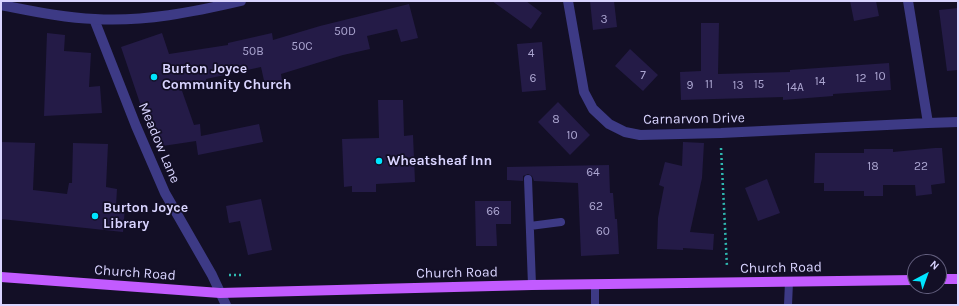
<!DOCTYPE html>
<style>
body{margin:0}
#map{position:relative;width:959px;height:306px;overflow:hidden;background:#130f26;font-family:Karla,sans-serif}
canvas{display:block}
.frame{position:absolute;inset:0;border:2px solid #d9d4ff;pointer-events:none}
.north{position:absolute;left:907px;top:254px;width:40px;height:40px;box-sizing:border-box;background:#130f26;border:1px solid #625e7d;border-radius:50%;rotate:41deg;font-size:11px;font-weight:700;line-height:16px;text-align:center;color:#d9d4ff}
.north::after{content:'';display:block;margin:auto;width:14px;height:18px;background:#00e5ff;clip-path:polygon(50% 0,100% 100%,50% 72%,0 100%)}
</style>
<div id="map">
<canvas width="959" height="306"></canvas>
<div class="frame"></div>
<div class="north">N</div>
</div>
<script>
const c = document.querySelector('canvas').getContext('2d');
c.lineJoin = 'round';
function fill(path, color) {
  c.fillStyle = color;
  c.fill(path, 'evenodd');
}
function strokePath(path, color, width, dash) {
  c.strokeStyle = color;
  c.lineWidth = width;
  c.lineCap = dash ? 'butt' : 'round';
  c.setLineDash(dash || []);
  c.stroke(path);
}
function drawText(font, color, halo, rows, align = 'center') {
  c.font = font + ' Karla,sans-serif';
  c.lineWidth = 3.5;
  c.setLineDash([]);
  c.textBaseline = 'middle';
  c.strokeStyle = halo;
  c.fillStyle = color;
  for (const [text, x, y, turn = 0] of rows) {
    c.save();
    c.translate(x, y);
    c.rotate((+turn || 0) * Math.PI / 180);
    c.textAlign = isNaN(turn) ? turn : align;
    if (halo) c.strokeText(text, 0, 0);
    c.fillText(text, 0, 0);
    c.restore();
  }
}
const building = new Path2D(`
 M492,1H526L542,13L531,29Z
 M590,1H614L617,27L593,30Z
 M850,1H876L879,16L854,21Z
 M409,4L418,38L401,42L397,29L367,36L370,49L343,55L281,74L282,81L265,85L261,67L206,79L207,84L181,88L194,125L200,124L201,136L259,124L263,142L198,155L196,141L156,147L152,119L146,121L121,47L162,33L169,54L228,45V43L272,33L273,40L320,26Z
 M958,8V70L947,71L939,10Z
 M701,23H719L718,74L790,72V70L889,63L891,90L833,94V96L783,100V97L681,100L680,72L701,71Z
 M47,33L65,35L64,51L91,53L89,87L100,86L102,113L44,116Z
 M542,42L546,90L522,92L517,44Z
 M630,49L658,75L643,91L615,66Z
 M378,100H403L404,136L413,135L415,182L376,184V192H352V186L344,187L342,139L379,138Z
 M558,102L590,135L570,155L538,122Z
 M1,142L35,143L33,190L67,194L69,183H72L73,143L108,144L106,187L117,189L116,206L125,207L123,232L1,219Z
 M683,142L704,143L702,178L690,232L714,234L713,250L683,248V250L657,249L658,218L664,187L659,185L665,162L682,166Z
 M935,148H942L945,183L931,185L932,194L916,196L915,185H883V196H864V191H824V183H814L815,153H864V149H893V152Z
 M609,165L610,193H613L615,219H617L619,254L581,256L578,183L534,181L532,176L528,174L523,176V181L507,180V167Z
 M767,179L780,213L758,221L745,188Z
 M261,199L272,250L248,255L240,221L229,223L226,206Z
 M475,201H511V224H496L497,246H476Z`);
const path = new Path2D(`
 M721,148L727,267
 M229,275H242`);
const service = new Path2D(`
 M528,179L532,285
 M530,226L561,222
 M595,284V305
 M788,305L789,282`);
const minor = new Path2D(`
 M568,1L584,92L593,109L609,124L625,132L640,135L721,133L928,123
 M908,1L928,123L958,122
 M94,19L136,126L165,193L212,275L226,305`);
const tertiary = new Path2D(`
 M1,5C32,11 64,18 95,19C144,22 194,12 241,1`);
const primary = new Path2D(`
 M1,277L220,293L532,285L915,280
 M939,279H958`);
const markers = [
 [154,77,4,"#00e5ff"],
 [379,161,4,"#00e5ff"],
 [95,216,4,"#00e5ff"]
];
const numberNames = [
 ["3",604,20],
 ["50D",345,32],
 ["50C",302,47],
 ["50B",253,52],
 ["4",531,54],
 ["7",643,76],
 ["10",880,77],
 ["6",533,79],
 ["12",861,79],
 ["14",820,82],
 ["11",709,85],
 ["15",759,85],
 ["9",690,86],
 ["13",738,86],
 ["14A",795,88],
 ["8",556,120],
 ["10",572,136],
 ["18",873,167],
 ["22",921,167],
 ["64",593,173],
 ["62",596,207],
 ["66",493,212],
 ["60",603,232]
];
const poiNames = [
 ["Burton Joyce",162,69],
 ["Community Church",162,85],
 ["Wheatsheaf Inn",387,161],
 ["Burton Joyce",103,208],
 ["Library",103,224]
];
const streetNames = [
 ["Carnarvon Drive",694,119,-1],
 ["Meadow Lane",159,143,67],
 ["Church Road",781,268,-1],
 ["Church Road",135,273,4],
 ["Church Road",457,273,-1]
];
fill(building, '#241b47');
strokePath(path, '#2fb8b0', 2.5, [2, 3]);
strokePath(service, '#3d3a85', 8);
strokePath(minor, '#3d3a85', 10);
strokePath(tertiary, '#3d3a85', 10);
strokePath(primary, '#c25bff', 10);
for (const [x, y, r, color] of markers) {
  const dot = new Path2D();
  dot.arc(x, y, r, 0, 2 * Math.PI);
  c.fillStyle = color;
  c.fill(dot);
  strokePath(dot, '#130f26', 1.5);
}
drawText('12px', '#aca6d1', null, numberNames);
drawText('bold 14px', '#d9d4ff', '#130f26', poiNames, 'left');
drawText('14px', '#d9d4ff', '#130f26', streetNames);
</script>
